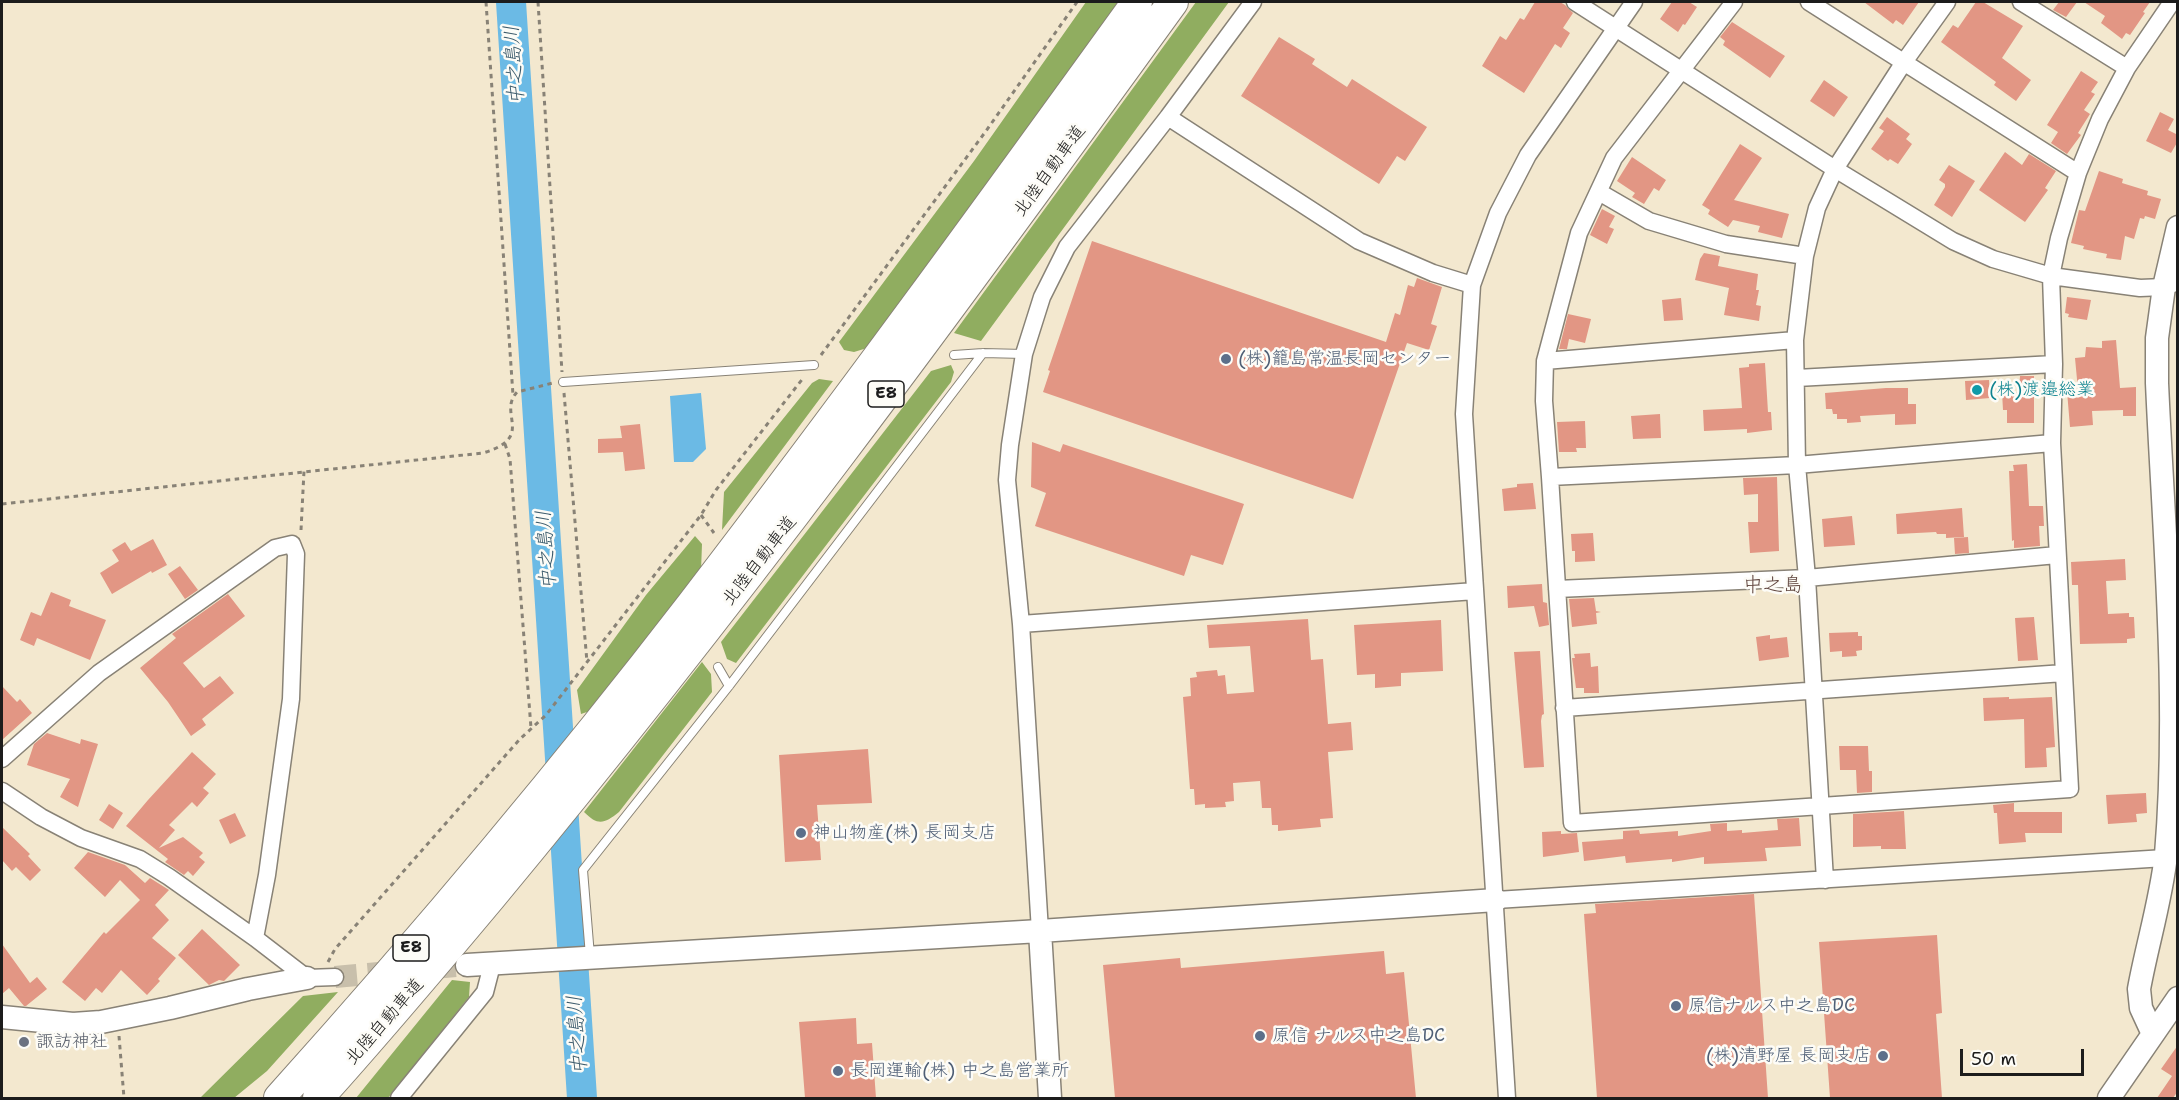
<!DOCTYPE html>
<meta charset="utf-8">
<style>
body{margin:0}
#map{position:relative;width:2179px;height:1100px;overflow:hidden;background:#f3e8cf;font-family:"Shantell Sans",sans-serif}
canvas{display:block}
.frame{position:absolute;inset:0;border:3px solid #1c1c1c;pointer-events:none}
.scale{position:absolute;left:1960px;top:1049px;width:124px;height:27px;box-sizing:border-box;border:3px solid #1c1c1c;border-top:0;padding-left:8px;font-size:18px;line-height:21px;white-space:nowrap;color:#1c1c1c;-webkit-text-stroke:4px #fdfcf7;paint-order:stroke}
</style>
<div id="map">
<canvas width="2179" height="1100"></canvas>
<div class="frame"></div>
<div class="scale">50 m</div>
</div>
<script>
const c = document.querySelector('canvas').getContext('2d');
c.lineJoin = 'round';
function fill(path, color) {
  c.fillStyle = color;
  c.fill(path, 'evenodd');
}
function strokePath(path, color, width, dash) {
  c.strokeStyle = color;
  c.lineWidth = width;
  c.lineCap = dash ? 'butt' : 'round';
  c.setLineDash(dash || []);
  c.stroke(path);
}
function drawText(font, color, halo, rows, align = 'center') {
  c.font = font + ' "Shantell Sans","Klee One",sans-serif';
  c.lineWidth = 5;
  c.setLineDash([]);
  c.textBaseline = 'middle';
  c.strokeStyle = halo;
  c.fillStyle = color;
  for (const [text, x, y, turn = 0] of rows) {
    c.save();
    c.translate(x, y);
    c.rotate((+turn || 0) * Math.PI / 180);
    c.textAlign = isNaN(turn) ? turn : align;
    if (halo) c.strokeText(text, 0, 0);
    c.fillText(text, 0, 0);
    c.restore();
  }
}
const forest = new Path2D(`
 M1086,2H1121L867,348L854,352L844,350L839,342L974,161Z
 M1196,2H1229L981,341L954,333Z
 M951,365L954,372L951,382L736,663L727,659L721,642L931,371Z
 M819,379L833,381L722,530L724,492L812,383Z
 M695,536L702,544L701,571L593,710L581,714L577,690L646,595Z
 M702,662L711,674L712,692L619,812C604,824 598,826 584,812Z
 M452,980L470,982L469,997L388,1098H356Z
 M338,992L267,1071L234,1098H200L303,996Z`);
const water = new Path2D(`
 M701,393L706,449L693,462H674L670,396Z`);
const river = new Path2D(`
 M511,2L582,1098`);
const building = new Path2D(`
 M1535,2H1560L1565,5L1573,13L1563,28L1570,33L1561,48L1555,44L1524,93L1482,66L1500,36L1506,40L1520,18L1524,20Z
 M1672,2H1689L1697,7L1685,25L1683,24L1678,32L1660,19Z
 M1864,2H1919L1903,25L1896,20L1893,24Z
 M1976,2H1983L2023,26L2002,58L2031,80L2016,101L1994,85L1996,82L1941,42L1953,25L1958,28Z
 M2059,2H2077L2066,17L2053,10Z
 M2084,2H2150L2143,12L2145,13L2130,35L2126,33L2122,39L2101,23L2105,16Z
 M1732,22L1785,56L1770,78L1723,45L1725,41L1720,37Z
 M1279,37L1315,59L1312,64L1347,87L1352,79L1427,127L1405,161L1397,156L1379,184L1241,96Z
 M2081,71L2098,82L2091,92L2095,94L2084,110L2090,114L2078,133L2081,135L2067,154L2051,143L2058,132L2047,125Z
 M1824,80L1848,97L1834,117L1810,101Z
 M2160,112L2174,119L2168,130L2178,135V141L2171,153L2146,141Z
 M1887,117L1910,134L1906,139L1912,144L1898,164L1890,159L1888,161L1871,149L1884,131L1879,128Z
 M1740,144L1762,158L1734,200L1789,214L1782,238L1758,232L1760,226L1733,220L1728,227L1708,214L1710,210L1702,205Z
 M2005,152L2022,165L2029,154L2056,171L2045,188L2048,190L2025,222L1979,190Z
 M1632,157L1666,180L1659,191L1654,188L1644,204L1632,197L1635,193L1617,181Z
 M1949,165L1975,181L1952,217L1934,205L1945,187V184L1939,180Z
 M2099,171L2123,179L2122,183L2148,191L2147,195L2161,199L2155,219L2145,216L2144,219L2140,218L2134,239L2125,236L2121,260L2106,258L2107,254L2083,249L2084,246L2071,243L2079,210L2085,211Z
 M1602,209L1615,216L1609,227L1614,229L1607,244L1590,235Z
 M1092,241L1386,342L1395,313L1400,315L1408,285L1414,287L1417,278L1442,287L1431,324L1437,326L1429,350L1407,343L1353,499L1043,392L1050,371L1048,370Z
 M1704,253L1720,256L1718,266L1758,274L1756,290H1759L1756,305L1761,306L1759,321L1724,315L1729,288L1695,280L1700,259Z
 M2067,297L2091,300L2087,320L2068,317L2069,314L2065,313Z
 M1681,298L1683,320L1664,321L1662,300Z
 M1568,314L1591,319L1585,343L1569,339L1567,349H1559Z
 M2116,340L2120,388L2136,387V416H2123V410L2092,411L2093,425L2070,427L2067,391L2078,390L2075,358L2085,357L2086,347L2102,348V341Z
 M1765,363L1768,412H1771L1772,430L1747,433V429L1704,431L1703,410L1742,408L1739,368L1749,367V364Z
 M2020,376H2034V423H2007V410H2003L2002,392H2019Z
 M1989,380L1990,398L1966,400L1965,381Z
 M1886,388H1908V404H1916V424L1895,425V414L1860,416L1861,422L1847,423V419H1837V414H1833L1832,409H1826L1825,393Z
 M1660,414L1661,438L1633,439L1631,416Z
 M1585,421L1586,448H1576L1577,452H1559L1557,422Z
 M640,424L645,469L625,471L623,452L598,453V439L622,438L620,426Z
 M1032,442L1060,452L1063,444L1244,504L1223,565L1191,555L1184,576L1035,526L1046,493L1031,487Z
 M2027,464L2029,506H2043L2044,526H2039L2040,546L2014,548V540L2012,541L2009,471H2014L2013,465Z
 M1777,477L1779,551L1750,553L1748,522H1758V494L1744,495L1743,478Z
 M1533,483L1536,509L1504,511L1502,489L1517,487V484Z
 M1962,508L1964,537L1946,538V534H1937L1936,532L1897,534L1896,514Z
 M1852,516L1855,545L1824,547L1822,519Z
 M1593,533L1595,561L1575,562V551H1572L1571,534Z
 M1968,537L1969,553L1955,554L1954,538Z
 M153,539L167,565L152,573L151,571L112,594L100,573L119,561L112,550L125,542L131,551Z
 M2125,559L2126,580L2106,581L2108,614L2129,613V617H2134L2135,638L2127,639V643L2080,644L2078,585H2072L2071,562Z
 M180,566L198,590L185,599L168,574Z
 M1542,584L1543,602L1547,603L1549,625L1539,627L1534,606L1508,608L1507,586Z
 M51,592L71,600L69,606L106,620L90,660L37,638L34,646L20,640L31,612L41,616Z
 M228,594L245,616L183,663L204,688L220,676L234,693L202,719L206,725L191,736L168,702L140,668L176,638L172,634Z
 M1594,598L1596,611L1601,612L1596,613L1597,624L1572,627L1569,599Z
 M2034,617L2038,660L2018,661L2015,618Z
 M1308,619L1311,660L1323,659L1328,724L1351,722L1353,750L1328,752L1333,818L1320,819L1321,827L1278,831V825H1272L1271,808H1262L1260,781L1233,783L1234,801L1225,802L1226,807L1205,808V804L1195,805L1194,789H1190L1183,697L1191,696L1190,678L1197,677L1196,672L1217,670L1218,676L1225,675L1227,694L1254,692L1250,646L1209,648L1207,625Z
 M1441,620L1443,671L1401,673V686L1375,688V674L1357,675L1354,625Z
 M1858,632V636H1862V650L1856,651L1857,656L1842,657V651L1830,652L1829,633Z
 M1770,635V639L1787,637L1789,657L1759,661L1756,637Z
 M1540,651L1544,714L1542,715L1541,721L1544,767L1524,768L1514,652Z
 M1590,653L1591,667L1598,666L1599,693H1584V688H1576L1572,658H1575L1574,654Z
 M2,686L17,702L20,699L32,713L2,740Z
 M2009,697V699L2052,697L2055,747L2046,748L2047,767L2025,768L2024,719L1984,721L1983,698Z
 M47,733L80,744L81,739L98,744L78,807L60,797L70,779L27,765L34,744Z
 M1839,746H1868L1869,771H1872V792L1857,793L1856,770H1840Z
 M868,749L872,803L817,805L821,860L785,862L779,755Z
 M192,752L216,774L203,788L209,793L197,807L192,802L169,825L175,830L159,848L183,837L203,853L199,857L205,862L193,876L188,871L184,875L165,862L168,859L126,826L148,800Z
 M2146,793L2147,813L2136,814L2137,822L2108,824L2106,795Z
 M2014,803V812H2062V833H2025L2026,842L1999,844L1997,813H1994L1993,805Z
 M109,804L123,813L113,829L99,820Z
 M1904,811L1906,849H1881V846L1853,847V814Z
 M235,813L246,836L230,844L219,820Z
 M1799,818L1801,846L1765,848L1767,861L1704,864V857L1672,862V859L1626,863L1625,856L1584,861L1582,842L1623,839V831L1639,830L1640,834L1678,831V836L1711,831L1710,824L1727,823V831L1742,830V833L1778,830L1777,819Z
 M2,827L30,854L28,856L41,870L30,881L16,867L12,871L2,860Z
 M1561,831V834L1577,833L1579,852L1543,857L1542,832Z
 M88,852L125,865L145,883L150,878L169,890L155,905L169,920L152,938L176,958L158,979L160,981L147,995L121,970L102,993L96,988L85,1001L62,982L104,932L106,934L140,900L120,880L105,897L74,868Z
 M1754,894L1768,1098H1597L1584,914L1596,913L1595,904Z
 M202,929L240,965L224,981L219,980L209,985L178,955Z
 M1937,935L1942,1013L1936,1014L1942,1098H1830L1819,942Z
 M2,944L30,983L37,977L47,989L26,1006H24L9,988L2,994Z
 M1384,951L1386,974L1404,972L1416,1098H1115L1103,965L1180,958L1181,968Z
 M856,1018L857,1044L872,1043L876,1098H805L799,1022Z
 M2178,1045V1091L2173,1098H2157L2172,1076L2161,1069Z`);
const secondaryTunnel = new Path2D(`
 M335,977L467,965`);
const path = new Path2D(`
 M486,2L513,395
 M538,2L562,372
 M821,355L986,131L1077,2
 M564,393L587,662
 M505,444L510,459L531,728
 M2,504L483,453C536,437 497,414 517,392L553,383
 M701,515L714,533
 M301,530L304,471
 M328,962L335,949L520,739L546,715L701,515L716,490L804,377
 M119,1036L124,1098`);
const lane = new Path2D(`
 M954,355L983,353L1024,354
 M563,382L814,365
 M718,667L729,686
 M590,956L583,870L729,686L983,353`);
const street = new Path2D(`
 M1575,2L1835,169L1953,241L1993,259L2051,276L2140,288L2164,287L2178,282
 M1734,2L1614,158L1579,233L1545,361L1544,401L1550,477L1572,823L2070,789L2052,443L2054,364L2051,276L2059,238L2078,173L2100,119L2127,68L2172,2
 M1809,2L2078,173
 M2021,2L2127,68
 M1168,117L1359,241L1433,273L1472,285
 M1599,192L1649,221L1726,244L1805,256
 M1545,361L1795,340
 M1797,378L2054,364
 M1550,477L1797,465L2052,443
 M1557,589L1807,578L2057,555
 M1021,624L1475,591
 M1564,708L2064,673
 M2,759L99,673L275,548L292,544L296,554L291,699L267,875L255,938
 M2,791L41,817L81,838L140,859L169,877L255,938L307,978L335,977
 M1825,880L1807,578L1797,465L1795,340L1805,256L1817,208L1835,169L1904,62L1947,2
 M1496,900L2165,858
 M1040,931L1021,624L1007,480L1010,445L1024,354L1042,297L1067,247L1168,117L1253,2
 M399,1098L485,992L492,965
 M1507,1098L1464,414L1472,285L1498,213L1528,155L1634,2`);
const secondary = new Path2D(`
 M1040,931L1050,1098
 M467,965L1040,931L1496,900
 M2,1017L73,1024L101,1022L170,1008L248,989L307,978
 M2153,1034L2141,1008L2139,989C2147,945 2161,900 2166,855C2179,699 2164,540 2157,383V338L2164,287L2178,227
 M2109,1098L2178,998`);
const highway = new Path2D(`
 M279,1098C422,939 561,774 692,604C844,406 991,204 1137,2
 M318,1098C377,1033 434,965 491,897C731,608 953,306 1173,2`);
const markers = [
 [1226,359,6,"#5c6f8a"],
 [1977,390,6,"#0f9aa8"],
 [801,833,6,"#5c6f8a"],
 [1676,1006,6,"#5c6f8a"],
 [1260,1036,6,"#5c6f8a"],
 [24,1042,6,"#6b7280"],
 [1883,1056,6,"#5c6f8a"],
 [838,1071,6,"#5c6f8a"]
];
const shields = [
 [886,394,36],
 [411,948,36]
];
const shieldNames = [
 ["E8",886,394],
 ["E8",411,948]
];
const streetNames = [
 ["北陸自動車道",1050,171,-54],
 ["北陸自動車道",760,561,-52],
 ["北陸自動車道",385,1022,-49]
];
const serviceNames = [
 ["(株)籠島常温長岡センター",1238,359],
 ["神山物産(株) 長岡支店",813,833],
 ["原信ナルス中之島DC",1688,1006],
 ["原信 ナルス中之島DC",1272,1036],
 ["(株)清野屋 長岡支店",1871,1056,"right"],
 ["長岡運輸(株) 中之島営業所",850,1071]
];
const cultureNames = [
 ["(株)渡邉総業",1989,390]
];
const worshipNames = [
 ["諏訪神社",36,1042]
];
const waterNames = [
 ["中之島川",515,65,-94],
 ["中之島川",547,550,-94],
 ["中之島川",578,1035,-94]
];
const neighbourhoodNames = [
 ["中之島",1773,586]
];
fill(forest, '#90ad60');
fill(water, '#6bbae5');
strokePath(river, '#6bbae5', 30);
fill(building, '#e29684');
strokePath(secondaryTunnel, '#c8bfab', 22, [22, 11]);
strokePath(lane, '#888276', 10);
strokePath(street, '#888276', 19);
strokePath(secondary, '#888276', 25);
strokePath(highway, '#888276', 32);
strokePath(path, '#888276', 3, [4.5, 4.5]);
strokePath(lane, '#fff', 8);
strokePath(street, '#fff', 16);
strokePath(secondary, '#fff', 22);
strokePath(highway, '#fff', 30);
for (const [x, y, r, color] of markers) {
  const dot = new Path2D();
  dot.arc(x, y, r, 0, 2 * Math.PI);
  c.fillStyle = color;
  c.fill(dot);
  strokePath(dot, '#fdfcf7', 2);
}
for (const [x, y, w] of shields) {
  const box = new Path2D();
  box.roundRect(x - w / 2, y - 13, w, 26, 4.5);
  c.fillStyle = '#fdfcf7';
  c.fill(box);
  strokePath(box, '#1c1c1c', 1.5);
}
drawText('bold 16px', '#1c1c1c', null, shieldNames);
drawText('18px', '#1c1c1c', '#fdfcf7', streetNames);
drawText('18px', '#4e5e75', '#fdfcf7', serviceNames, 'left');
drawText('18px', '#0d838f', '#fdfcf7', cultureNames, 'left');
drawText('18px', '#5b616d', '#fdfcf7', worshipNames, 'left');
drawText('italic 20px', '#3c5b6c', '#fdfcf7', waterNames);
drawText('20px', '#614740', '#fdfcf7', neighbourhoodNames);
</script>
